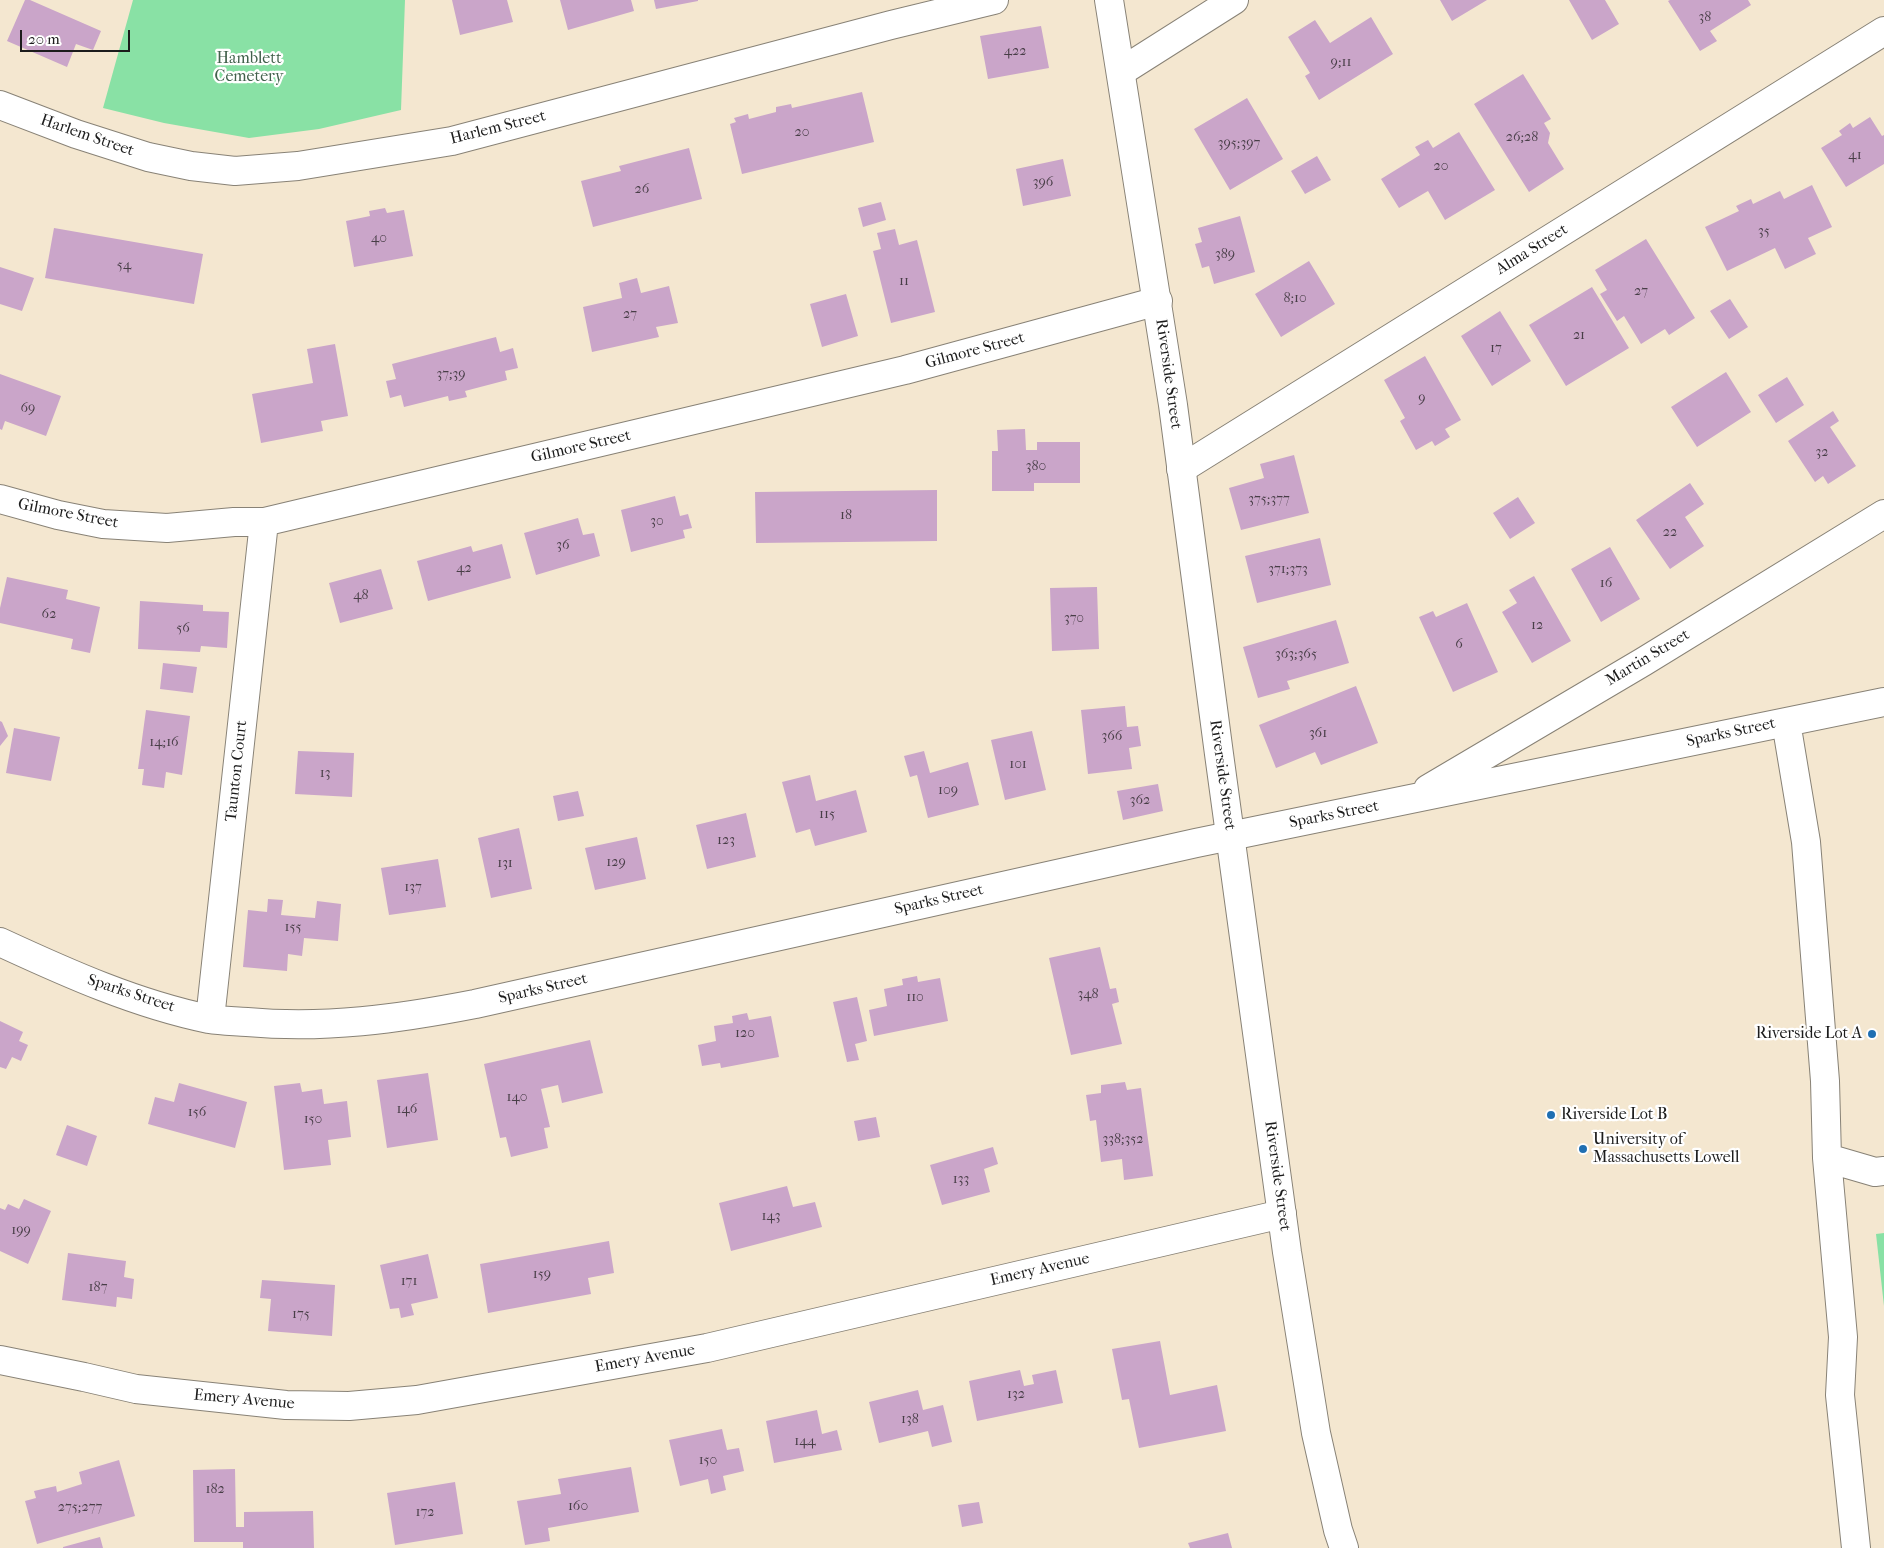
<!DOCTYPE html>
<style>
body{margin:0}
#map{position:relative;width:1884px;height:1548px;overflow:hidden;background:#f4e7d0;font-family:"IM FELL French Canon",serif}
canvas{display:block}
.scale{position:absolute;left:20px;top:30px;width:110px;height:22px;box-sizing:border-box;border:2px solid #1c1c1c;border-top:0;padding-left:6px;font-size:15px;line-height:18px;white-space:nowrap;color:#1c1c1c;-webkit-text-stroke:4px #fff;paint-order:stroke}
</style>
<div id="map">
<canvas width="1884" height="1548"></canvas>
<div class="scale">20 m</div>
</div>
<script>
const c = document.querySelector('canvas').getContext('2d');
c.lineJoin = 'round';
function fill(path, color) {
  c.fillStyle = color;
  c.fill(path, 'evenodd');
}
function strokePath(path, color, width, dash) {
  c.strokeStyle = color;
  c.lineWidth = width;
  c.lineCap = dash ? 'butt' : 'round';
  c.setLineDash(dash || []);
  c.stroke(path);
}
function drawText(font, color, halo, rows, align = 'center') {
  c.font = font + ' "IM FELL French Canon",serif';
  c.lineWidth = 4.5;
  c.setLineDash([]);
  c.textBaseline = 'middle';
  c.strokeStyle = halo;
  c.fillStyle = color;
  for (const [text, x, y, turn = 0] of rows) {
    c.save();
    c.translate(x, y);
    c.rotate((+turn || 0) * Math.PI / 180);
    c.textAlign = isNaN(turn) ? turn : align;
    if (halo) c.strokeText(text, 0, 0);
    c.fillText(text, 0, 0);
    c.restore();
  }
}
const green = new Path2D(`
 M133,0H405L401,110L319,129L249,138L164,123L103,108Z
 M1884,1233V1306L1876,1234Z`);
const building = new Path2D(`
 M25,0H30L101,31L93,50L76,44L67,67L7,41Z
 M452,0H507L513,22L460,35Z
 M560,0H631L634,11L568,30Z
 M654,0H698V1L656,9Z
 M1440,0H1487L1452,21Z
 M1569,0H1605L1619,24L1592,40Z
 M1670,0H1748L1751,5L1710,31L1717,41L1700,51L1668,1Z
 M1371,17L1393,54L1319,100L1305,76L1310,73L1288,37L1315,20L1330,43Z
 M1041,26L1049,68L988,79L980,36Z
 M1523,74L1551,119L1544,123L1550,133L1548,143L1564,169L1529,192L1474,104Z
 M862,92L874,142L742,174L730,124L736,122L734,118L748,114L749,119L776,112V107L791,104L792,108Z
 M1247,98L1283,159L1230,190L1194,129Z
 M1870,117L1882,136L1884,135V164L1846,187L1821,148L1842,135L1839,131L1850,123L1853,128Z
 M1459,132L1495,190L1445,220L1428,191L1399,208L1381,179L1420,155L1415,147L1428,140L1433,148Z
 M689,148L702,199L593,227L581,181L621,171L619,166Z
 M1317,156L1331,180L1305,194L1291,171Z
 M1063,159L1071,196L1023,206L1016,169Z
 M1812,185L1832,227L1808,238L1816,254L1785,269L1775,248L1727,271L1705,227L1739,211L1736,206L1751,199L1753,204L1780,191L1784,199Z
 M881,202L886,220L863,227L858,208Z
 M385,208L387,213L404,210L413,256L354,267L346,221L370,216L369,211Z
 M1240,216L1255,272L1214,284L1209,266L1202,268L1195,244L1202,242L1198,228Z
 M54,228L203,254L194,304L45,278Z
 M895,229L899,245L917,240L935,312L891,323L873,251L881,249L877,233Z
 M1646,239L1695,318L1669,335L1665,329L1641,344L1624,316L1617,321L1600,294L1607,290L1595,270Z
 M1309,261L1335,304L1281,337L1255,294Z
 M0,267L34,278L22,311L0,304Z
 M637,278L641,293L669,286L678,323L656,327L659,337L592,352L583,307L622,298L619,283Z
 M1592,287L1629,348L1566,386L1529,325Z
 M846,294L858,336L822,347L810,304Z
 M1730,299L1748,327L1729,339L1710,311Z
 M1500,311L1531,361L1492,386L1461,336Z
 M496,337L500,352L513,348L518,368L505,371L507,380L465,391L467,397L449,401L448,396L404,407L401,395L390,398L386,381L396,379L392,364Z
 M335,344L348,416L321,421L323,431L261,443L252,394L313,383L307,349Z
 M1425,356L1461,420L1445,429L1450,437L1435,446L1432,441L1416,450L1400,421L1405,418L1384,380Z
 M1726,372L1751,412L1697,447L1671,407Z
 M0,374L61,396L46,436L5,421L2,430L0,429Z
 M1787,377L1804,405L1776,423L1758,395Z
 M1833,411L1839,421L1830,427L1856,466L1828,484L1823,476L1815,482L1788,441Z
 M1025,429L1026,450H1037V442H1080V483H1034V491H992V451H998L997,430Z
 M1294,455L1309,513L1241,530L1229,488L1264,478L1260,464Z
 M1690,483L1704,504L1685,517L1704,546L1670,569L1636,520Z
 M937,490V541L756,543L755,492Z
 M675,496L680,516L688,514L692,528L683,530L685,538L631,552L621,510Z
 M1518,497L1535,523L1510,539L1493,513Z
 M578,518L583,535L594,533L600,556L536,575L524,533Z
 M1320,538L1331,585L1257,603L1245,556Z
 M502,544L511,578L428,601L417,561L471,546L473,552Z
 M1610,547L1640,599L1601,622L1571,569Z
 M381,569L393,609L340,623L329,583Z
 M1534,576L1571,641L1532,663L1502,612L1517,603L1509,590Z
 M7,577L68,590L66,599L100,607L90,653L71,649L73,639L0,623V608Z
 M1097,587L1099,649L1052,651L1050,588Z
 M140,601L203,605V611L229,612L227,648L201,646L200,652L138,649Z
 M1467,603L1498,672L1453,692L1419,617L1433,611L1436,617Z
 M1336,620L1349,663L1287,681L1290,689L1258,698L1243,647Z
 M163,663L197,667L193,693L160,689Z
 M1356,686L1378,743L1321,765L1315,752L1276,768L1259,725Z
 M1125,706L1127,727L1138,726L1141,746L1129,748L1132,769L1088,774L1081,710Z
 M146,710L190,716L182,775L166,772L164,788L142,785L144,769H138Z
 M0,721L2,722L8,736L0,746Z
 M14,728L60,737L51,781L6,773Z
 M1032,731L1046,790L1005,800L991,740Z
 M298,751L354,753L352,797L295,794Z
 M924,751L930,773L968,762L979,805L928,818L917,775L910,777L904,756Z
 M810,775L816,801L856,790L867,832L815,846L810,829L796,833L782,782Z
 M1158,784L1163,811L1123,820L1117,791Z
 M578,791L584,816L558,821L553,796Z
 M746,813L756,857L707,869L696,825Z
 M519,828L532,889L491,898L478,838Z
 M637,837L646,879L595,890L585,848Z
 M438,859L446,907L389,915L381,868Z
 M268,899L283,900L281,915L315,918L317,901L341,904L338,941L304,938L302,956L288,954L287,971L243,967L248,910L267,912Z
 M1100,947L1110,989L1116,988L1119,1002L1112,1004L1122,1044L1071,1055L1049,958Z
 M917,976L918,982L940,978L948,1021L874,1036L869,1010L887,1006L884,989L903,985L902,979Z
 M857,997L867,1041L855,1044L859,1060L847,1062L833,1002Z
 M747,1013L749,1020L771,1016L779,1057L721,1068L720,1063L702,1066L698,1045L716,1041L714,1026L733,1023L732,1016Z
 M0,1021L23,1032L19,1041L28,1045L21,1061L12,1057L6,1069L0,1067Z
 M590,1040L603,1093L562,1103L558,1085L541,1089L550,1127L544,1128L548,1148L511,1157L506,1137L500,1138L484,1064Z
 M428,1073L438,1140L387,1148L377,1080Z
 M1125,1082L1127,1090L1141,1088L1153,1176L1124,1180L1122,1159L1101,1162L1096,1120L1090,1121L1086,1095L1101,1093V1085Z
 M179,1083L247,1102L235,1148L148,1124L155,1097L174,1102Z
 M300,1083L302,1092L322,1089L324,1104L347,1101L351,1137L328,1140L331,1165L284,1170L274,1086Z
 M876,1117L880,1137L858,1141L854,1121Z
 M67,1125L97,1136L87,1166L56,1155Z
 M993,1147L998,1164L984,1169L990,1192L942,1205L930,1165Z
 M787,1186L793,1207L815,1202L822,1227L731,1251L719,1203Z
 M24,1199L51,1211L28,1264L0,1251V1208L5,1210L8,1204L19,1209Z
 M609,1241L614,1273L588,1278L591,1294L488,1313L480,1264Z
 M68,1253L126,1261L124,1277L134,1279L132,1299L117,1297L116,1307L62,1300Z
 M428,1254L438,1298L411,1304L414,1315L401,1318L399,1308L390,1309L380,1265Z
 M262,1280L335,1285L332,1336L268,1331L271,1299L260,1298Z
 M1160,1341L1170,1395L1217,1385L1226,1431L1139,1448L1129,1399L1122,1400L1112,1349Z
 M1020,1370L1024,1386L1034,1384L1032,1375L1056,1370L1063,1403L977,1421L969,1381Z
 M918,1390L923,1410L943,1405L952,1442L932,1447L928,1431L879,1443L869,1402Z
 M817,1410L822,1434L837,1430L842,1450L774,1463L766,1421Z
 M722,1429L727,1450L739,1448L744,1471L723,1476L726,1490L711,1494L708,1479L680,1486L669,1440Z
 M119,1460L135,1516L37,1544L25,1501L36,1498L34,1491L56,1486L57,1492L82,1484L79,1472Z
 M631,1467L639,1512L548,1528L550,1541L525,1545L517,1501L561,1494L558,1479Z
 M235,1469L236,1527H244V1512L313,1511L314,1548H243V1542H194L193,1470Z
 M455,1482L463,1534L395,1545L387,1493Z
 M979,1502L983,1523L962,1527L958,1505Z
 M1228,1533L1232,1548H1190L1188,1543Z
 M100,1537L103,1548H63V1547Z`);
const minor = new Path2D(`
 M1122,71L1234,0
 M0,105L76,134L148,157L191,166L235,171L298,166L452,141L891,25L994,0
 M1181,469L1884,31
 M0,499L58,515L103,524L167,528L234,522H264L905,370L1158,301
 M1786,722L1806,842L1825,1081L1827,1158L1843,1337L1840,1395L1856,1548
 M1428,789L1643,662L1884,514
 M0,942C67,973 136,1004 209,1019C221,1021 234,1021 247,1022C325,1029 398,1019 475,1004L1196,843L1884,702
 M210,1019L264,522
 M1827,1158L1875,1172L1884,1171
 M0,1360L84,1377L136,1389L286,1405L349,1406L417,1400L707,1348L1282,1214`);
const major = new Path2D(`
 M1109,0L1173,405L1219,754L1287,1252L1316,1433L1338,1530L1344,1548`);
const markers = [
 [1872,1034,5,"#1f6fb2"],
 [1551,1115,5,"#1f6fb2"],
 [1583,1149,5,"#1f6fb2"]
];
const numberNames = [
 ["38",1705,18],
 ["422",1015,52],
 ["9;11",1341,63],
 ["20",802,133],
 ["26;28",1522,138],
 ["395;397",1239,144],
 ["41",1855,156],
 ["20",1441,167],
 ["396",1043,183],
 ["26",642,190],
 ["35",1764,232],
 ["40",379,239],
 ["389",1225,255],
 ["54",124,266],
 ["11",904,282],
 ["27",1641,292],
 ["8;10",1295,299],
 ["27",630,315],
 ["21",1579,336],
 ["17",1496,349],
 ["37;39",451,375],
 ["9",1422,399],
 ["69",28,409],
 ["32",1822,453],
 ["380",1036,467],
 ["375;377",1269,500],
 ["18",846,516],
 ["30",657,522],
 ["22",1670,533],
 ["36",563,546],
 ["42",464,569],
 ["371;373",1288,570],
 ["16",1606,584],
 ["48",361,596],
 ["62",49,615],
 ["370",1074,619],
 ["12",1537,626],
 ["56",183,629],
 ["6",1459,645],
 ["363;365",1296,655],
 ["361",1318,734],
 ["366",1112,737],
 ["14;16",164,743],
 ["101",1018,765],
 ["13",325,774],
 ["109",948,791],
 ["362",1140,801],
 ["115",827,815],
 ["123",726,841],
 ["129",616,863],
 ["131",505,864],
 ["137",413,888],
 ["155",293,928],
 ["348",1088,995],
 ["110",915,998],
 ["120",745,1034],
 ["140",517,1098],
 ["146",407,1110],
 ["156",197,1113],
 ["150",313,1120],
 ["338;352",1123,1140],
 ["133",961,1180],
 ["143",771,1217],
 ["199",21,1231],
 ["159",542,1275],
 ["171",409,1282],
 ["187",98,1288],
 ["175",301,1315],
 ["132",1016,1395],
 ["138",910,1420],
 ["144",805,1442],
 ["150",708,1461],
 ["182",215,1490],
 ["160",578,1507],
 ["275;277",80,1508],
 ["172",425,1513]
];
const parkNames = [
 ["Hamblett",249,59],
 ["Cemetery",249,77]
];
const streetNames = [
 ["Harlem Street",498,128,-14],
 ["Harlem Street",87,136,19],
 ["Alma Street",1532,250,-32],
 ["Gilmore Street",975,351,-15],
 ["Riverside Street",1168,374,82],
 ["Gilmore Street",581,447,-13],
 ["Gilmore Street",68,514,11],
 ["Martin Street",1648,658,-31],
 ["Sparks Street",1731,733,-12],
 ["Taunton Court",237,771,-84],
 ["Riverside Street",1222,775,82],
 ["Sparks Street",1334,815,-11],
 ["Sparks Street",939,900,-13],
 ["Sparks Street",543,989,-13],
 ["Sparks Street",131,994,18],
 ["Riverside Street",1277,1176,82],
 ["Emery Avenue",1040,1270,-13],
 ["Emery Avenue",645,1359,-10],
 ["Emery Avenue",244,1400,5]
];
const poiNames = [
 ["Riverside Lot A",1862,1034,"right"],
 ["Riverside Lot B",1561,1115],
 ["University of",1593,1140],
 ["Massachusetts Lowell",1593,1158]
];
fill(green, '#89e1a5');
fill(building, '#caa5c9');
strokePath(minor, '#888276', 30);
strokePath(major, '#888276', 30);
strokePath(minor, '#fff', 28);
strokePath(major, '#fff', 28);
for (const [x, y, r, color] of markers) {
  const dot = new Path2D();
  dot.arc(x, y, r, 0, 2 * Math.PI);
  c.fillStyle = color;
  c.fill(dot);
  strokePath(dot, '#fff', 2);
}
drawText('14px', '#483e47', null, numberNames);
drawText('16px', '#42614c', '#fff', parkNames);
drawText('16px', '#1c1c1c', '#fff', streetNames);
drawText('16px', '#1c1c1c', '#fff', poiNames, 'left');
</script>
